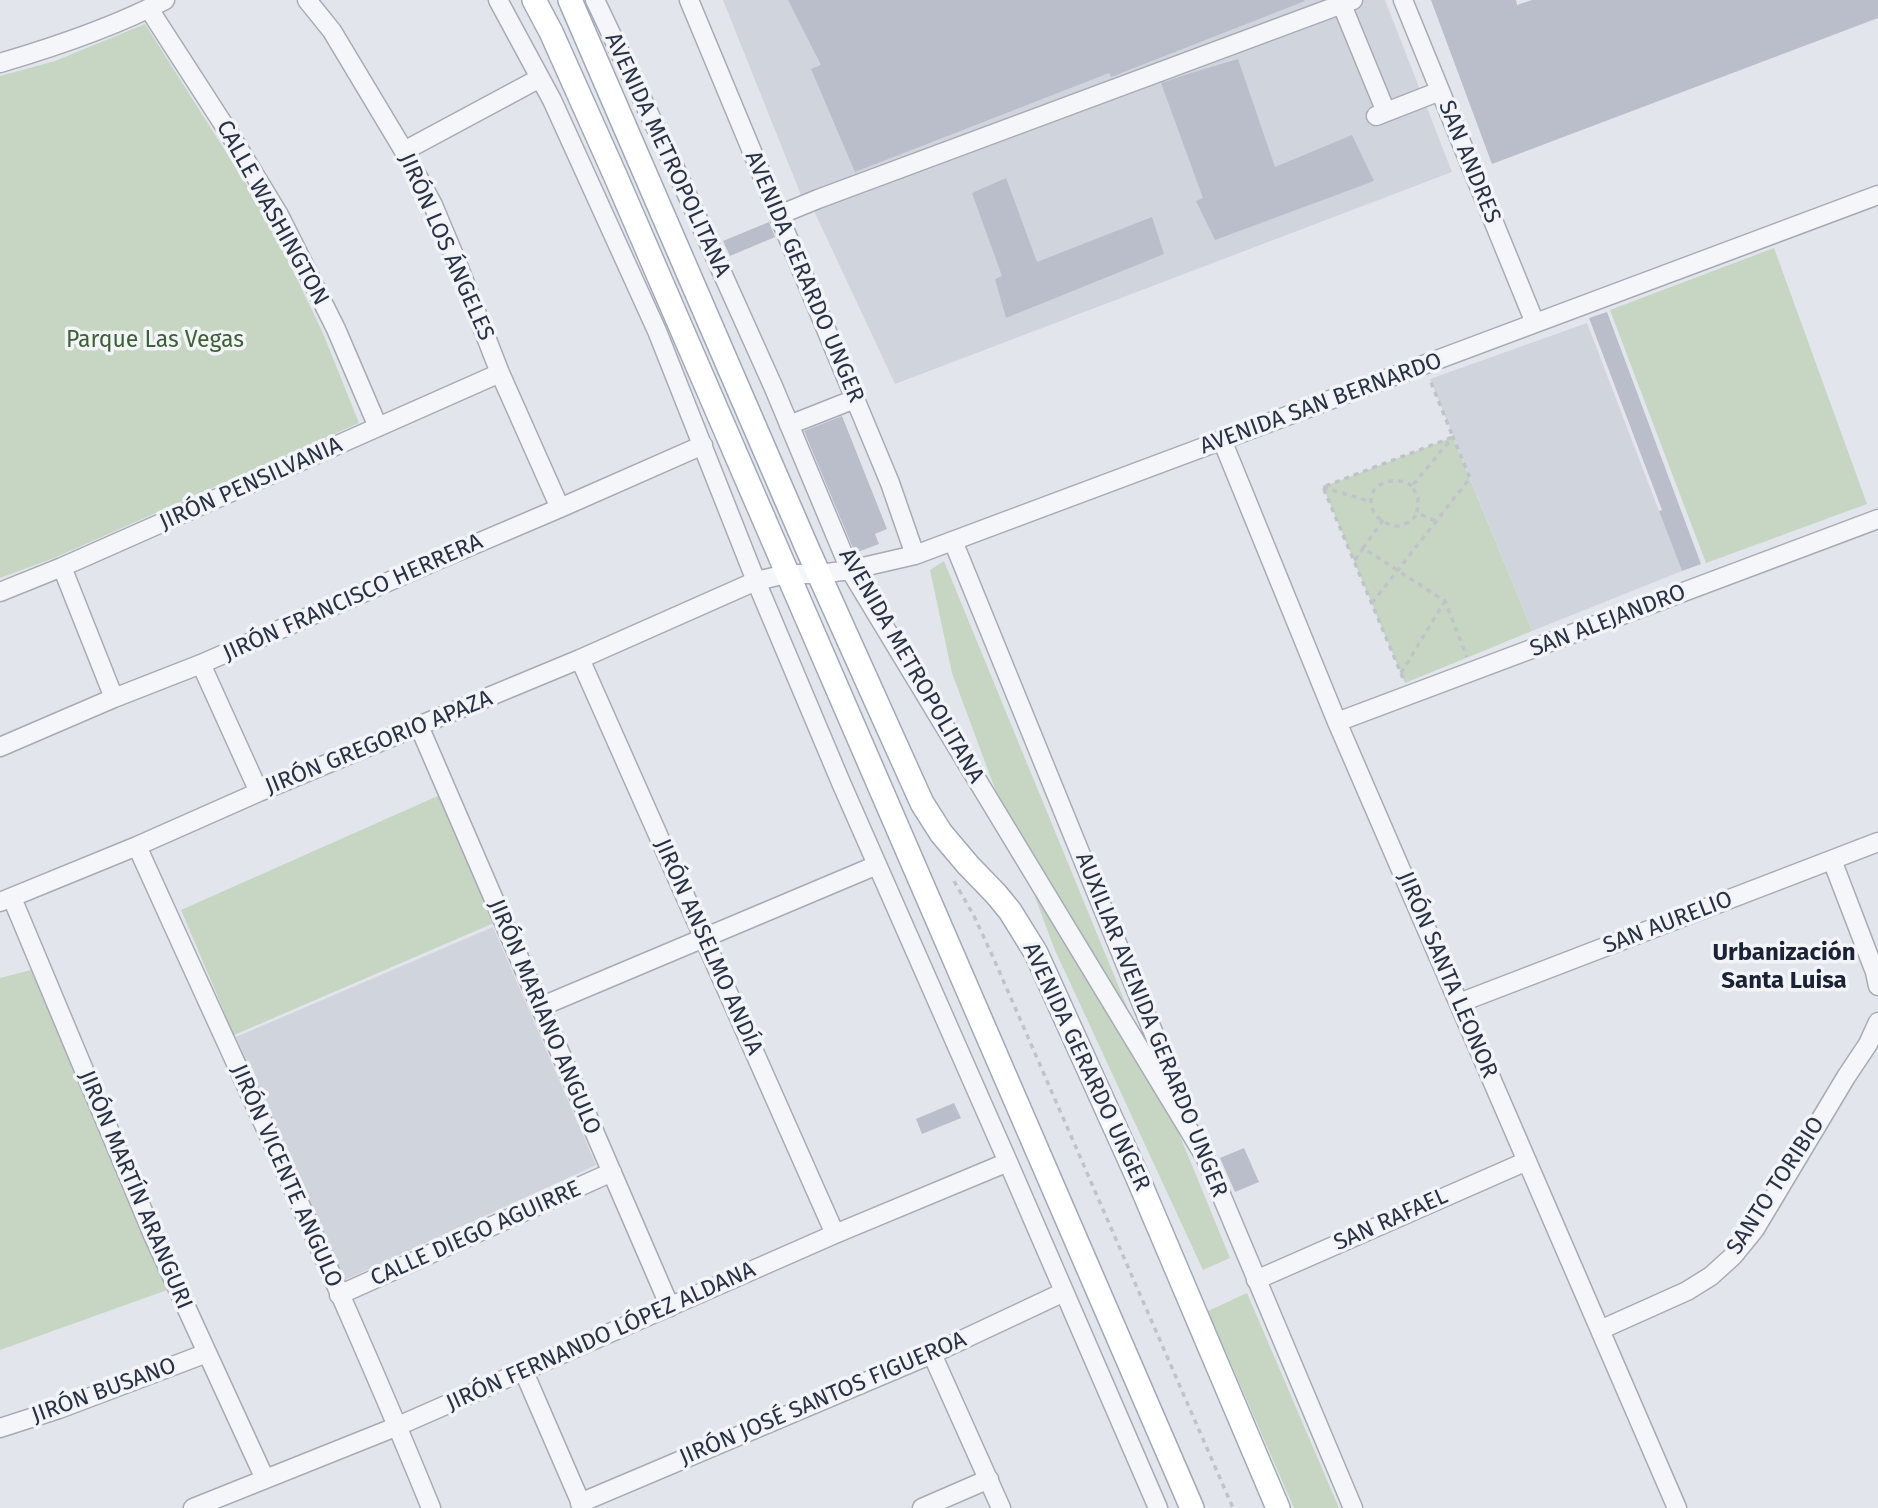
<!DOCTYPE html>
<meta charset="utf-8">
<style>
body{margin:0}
canvas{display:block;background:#e2e5eb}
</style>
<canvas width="1878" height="1508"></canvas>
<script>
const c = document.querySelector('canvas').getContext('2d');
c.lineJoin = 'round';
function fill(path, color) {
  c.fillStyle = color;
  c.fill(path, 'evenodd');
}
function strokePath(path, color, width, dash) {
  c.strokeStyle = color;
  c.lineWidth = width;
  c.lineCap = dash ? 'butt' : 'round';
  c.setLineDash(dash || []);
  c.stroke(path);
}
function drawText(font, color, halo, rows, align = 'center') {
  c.font = font + ' "Fira Sans",sans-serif';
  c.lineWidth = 7;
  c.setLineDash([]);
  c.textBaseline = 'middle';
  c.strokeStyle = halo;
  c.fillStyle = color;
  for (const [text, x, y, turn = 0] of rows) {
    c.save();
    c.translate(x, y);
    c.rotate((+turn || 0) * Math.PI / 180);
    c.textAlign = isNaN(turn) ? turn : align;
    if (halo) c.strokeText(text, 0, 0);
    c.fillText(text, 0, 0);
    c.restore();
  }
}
const built = new Path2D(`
 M723,0H1385L1452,172L895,384L808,198L803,200Z
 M1587,323L1682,571L1532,631L1430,379Z
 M493,927L596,1165L345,1280L236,1037Z`);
const green = new Path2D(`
 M145,24L267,217L322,331L359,423L54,558L0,578V76L55,61Z
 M1774,248L1867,504L1706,563L1610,310Z
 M1453,437L1532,631L1405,683L1323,487Z
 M944,561L1230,1258L1203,1270L1054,948L952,673L930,570Z
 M440,795L494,923L234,1035L181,910Z
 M31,970L167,1290L0,1350V978Z
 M1247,1293L1339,1508H1294L1208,1311Z`);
const building = new Path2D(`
 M788,0H1304L1305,1L1111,77L1109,73L855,172L811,69L821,65Z
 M1431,0H1516L1517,5L1532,0H1878V18L1492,164Z
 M1238,59L1275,167L1352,135L1374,181L1215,240L1196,201L1203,198L1161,83L1191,73Z
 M1006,178L1037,262L1152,217L1164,254L1006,318L995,279L1002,276L972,193Z
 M769,222L775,237L730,256L723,241Z
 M1607,312L1701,564L1682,571L1659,511L1662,510L1589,318Z
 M842,416L887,529L875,534L879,544L855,553L804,431Z
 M954,1103L961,1118L922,1134L916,1119Z
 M1244,1148L1259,1182L1235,1192L1220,1158Z`);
const path = new Path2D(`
 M1412,486C1398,476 1369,480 1371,504C1373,518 1392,531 1405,524C1411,522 1414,518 1417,513
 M1323,487L1371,502
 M1383,520L1363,548L1445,601L1467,657
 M1355,560L1363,548
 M1372,603L1470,478L1453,437L1412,486L1418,498L1417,513L1436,521
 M1401,673L1445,601
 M1403,678L1323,487L1453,437L1430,380
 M954,881L974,916L993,957L1233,1508`);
const minor = new Path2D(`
 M307,0L332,31L404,151L433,205L456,260L500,373L560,508
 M498,0L552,100L657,331L756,581L842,785L1008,1162L1158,1508
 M595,0L675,168L773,386L850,570L1204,1155
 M689,0L890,483L915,555
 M1403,0L1535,323
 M1342,5L1386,112
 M149,9L231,136L279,215L336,329L378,427
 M0,63C54,47 115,27 165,0
 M1376,116L1440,91
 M404,151L540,78
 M779,215L818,199L1353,0
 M789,425L855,399
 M1222,440L1337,722L1677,1508
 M953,541L1183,1105
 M62,567L114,698
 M0,592L62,567L500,373
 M580,659L835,1234
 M201,664L259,792
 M1337,722L1878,519
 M419,726L670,1307
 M0,747L114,698L201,664L438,560L560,508L703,445
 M137,846C236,1066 340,1284 431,1508
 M1832,860L1875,972L1878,986
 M12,898L153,1235L265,1479
 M0,902L137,846L259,792L580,659L756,581L787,574H819L850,570L915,555L1878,195
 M1459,1003L1878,842
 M540,1007L877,865
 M1201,1147L1353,1508
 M1256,1280L1527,1161
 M339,1295L612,1172
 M1600,1330L1687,1291L1711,1276L1733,1256L1755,1229L1846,1077L1868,1044L1878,1022
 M932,1354L1001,1508
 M524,1372L583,1508
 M0,1428L59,1409L207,1353
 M580,1503L932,1354L1064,1292
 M193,1508L398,1426L835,1234L1008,1162
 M922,1508L989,1479`);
const major = new Path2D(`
 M534,0L551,32L615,175L1192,1508
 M570,0L808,550L922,803L941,833L968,865L996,894L1010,911L1036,953L1137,1176L1278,1508`);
const streetNames = [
 ["AVENIDA METROPOLITANA",667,155,65],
 ["SAN ANDRES",1469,162,68],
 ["CALLE WASHINGTON",272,213,61],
 ["JIRÓN LOS ÁNGELES",446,247,66],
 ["AVENIDA GERARDO UNGER",804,277,67],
 ["AVENIDA SAN BERNARDO",1321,404,-20],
 ["JIRÓN PENSILVANIA",251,484,-24],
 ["JIRÓN FRANCISCO HERRERA",353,598,-24],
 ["SAN ALEJANDRO",1608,621,-21],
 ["AVENIDA METROPOLITANA",911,666,60],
 ["JIRÓN GREGORIO APAZA",379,743,-22],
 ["SAN AURELIO",1668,923,-21],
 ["JIRÓN ANSELMO ANDÍA",708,947,66],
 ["JIRÓN SANTA LEONOR",1447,975,67],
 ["JIRÓN MARIANO ANGULO",544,1017,67],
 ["AUXILIAR AVENIDA GERARDO UNGER",1151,1025,68],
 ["AVENIDA GERARDO UNGER",1086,1067,65],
 ["JIRÓN VICENTE ANGULO",286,1176,66],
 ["SANTO TORIBIO",1776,1186,-57],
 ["JIRÓN MARTÍN ARANGURI",135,1190,67],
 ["SAN RAFAEL",1391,1220,-24],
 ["CALLE DIEGO AGUIRRE",476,1234,-24],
 ["JIRÓN FERNANDO LÓPEZ ALDANA",601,1337,-24],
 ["JIRÓN BUSANO",104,1391,-20],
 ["JIRÓN JOSÉ SANTOS FIGUEROA",823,1399,-23]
];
const parkNames = [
 ["Parque Las Vegas",155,341]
];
const neighbourhoodNames = [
 ["Urbanización",1784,953],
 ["Santa Luisa",1784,981]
];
fill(built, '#d0d4dd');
fill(green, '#c6d6c3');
fill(building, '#b9beca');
strokePath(minor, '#a7abb6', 21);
strokePath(major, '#a1a9b8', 26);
strokePath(path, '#c0c3ca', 3.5, [5, 5]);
strokePath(minor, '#f5f6f9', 18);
strokePath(major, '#fff', 23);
drawText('23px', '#293145', '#f2f4f8', streetNames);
drawText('23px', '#3b6135', '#f2f4f8', parkNames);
drawText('bold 24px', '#1b2235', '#f2f4f8', neighbourhoodNames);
</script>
